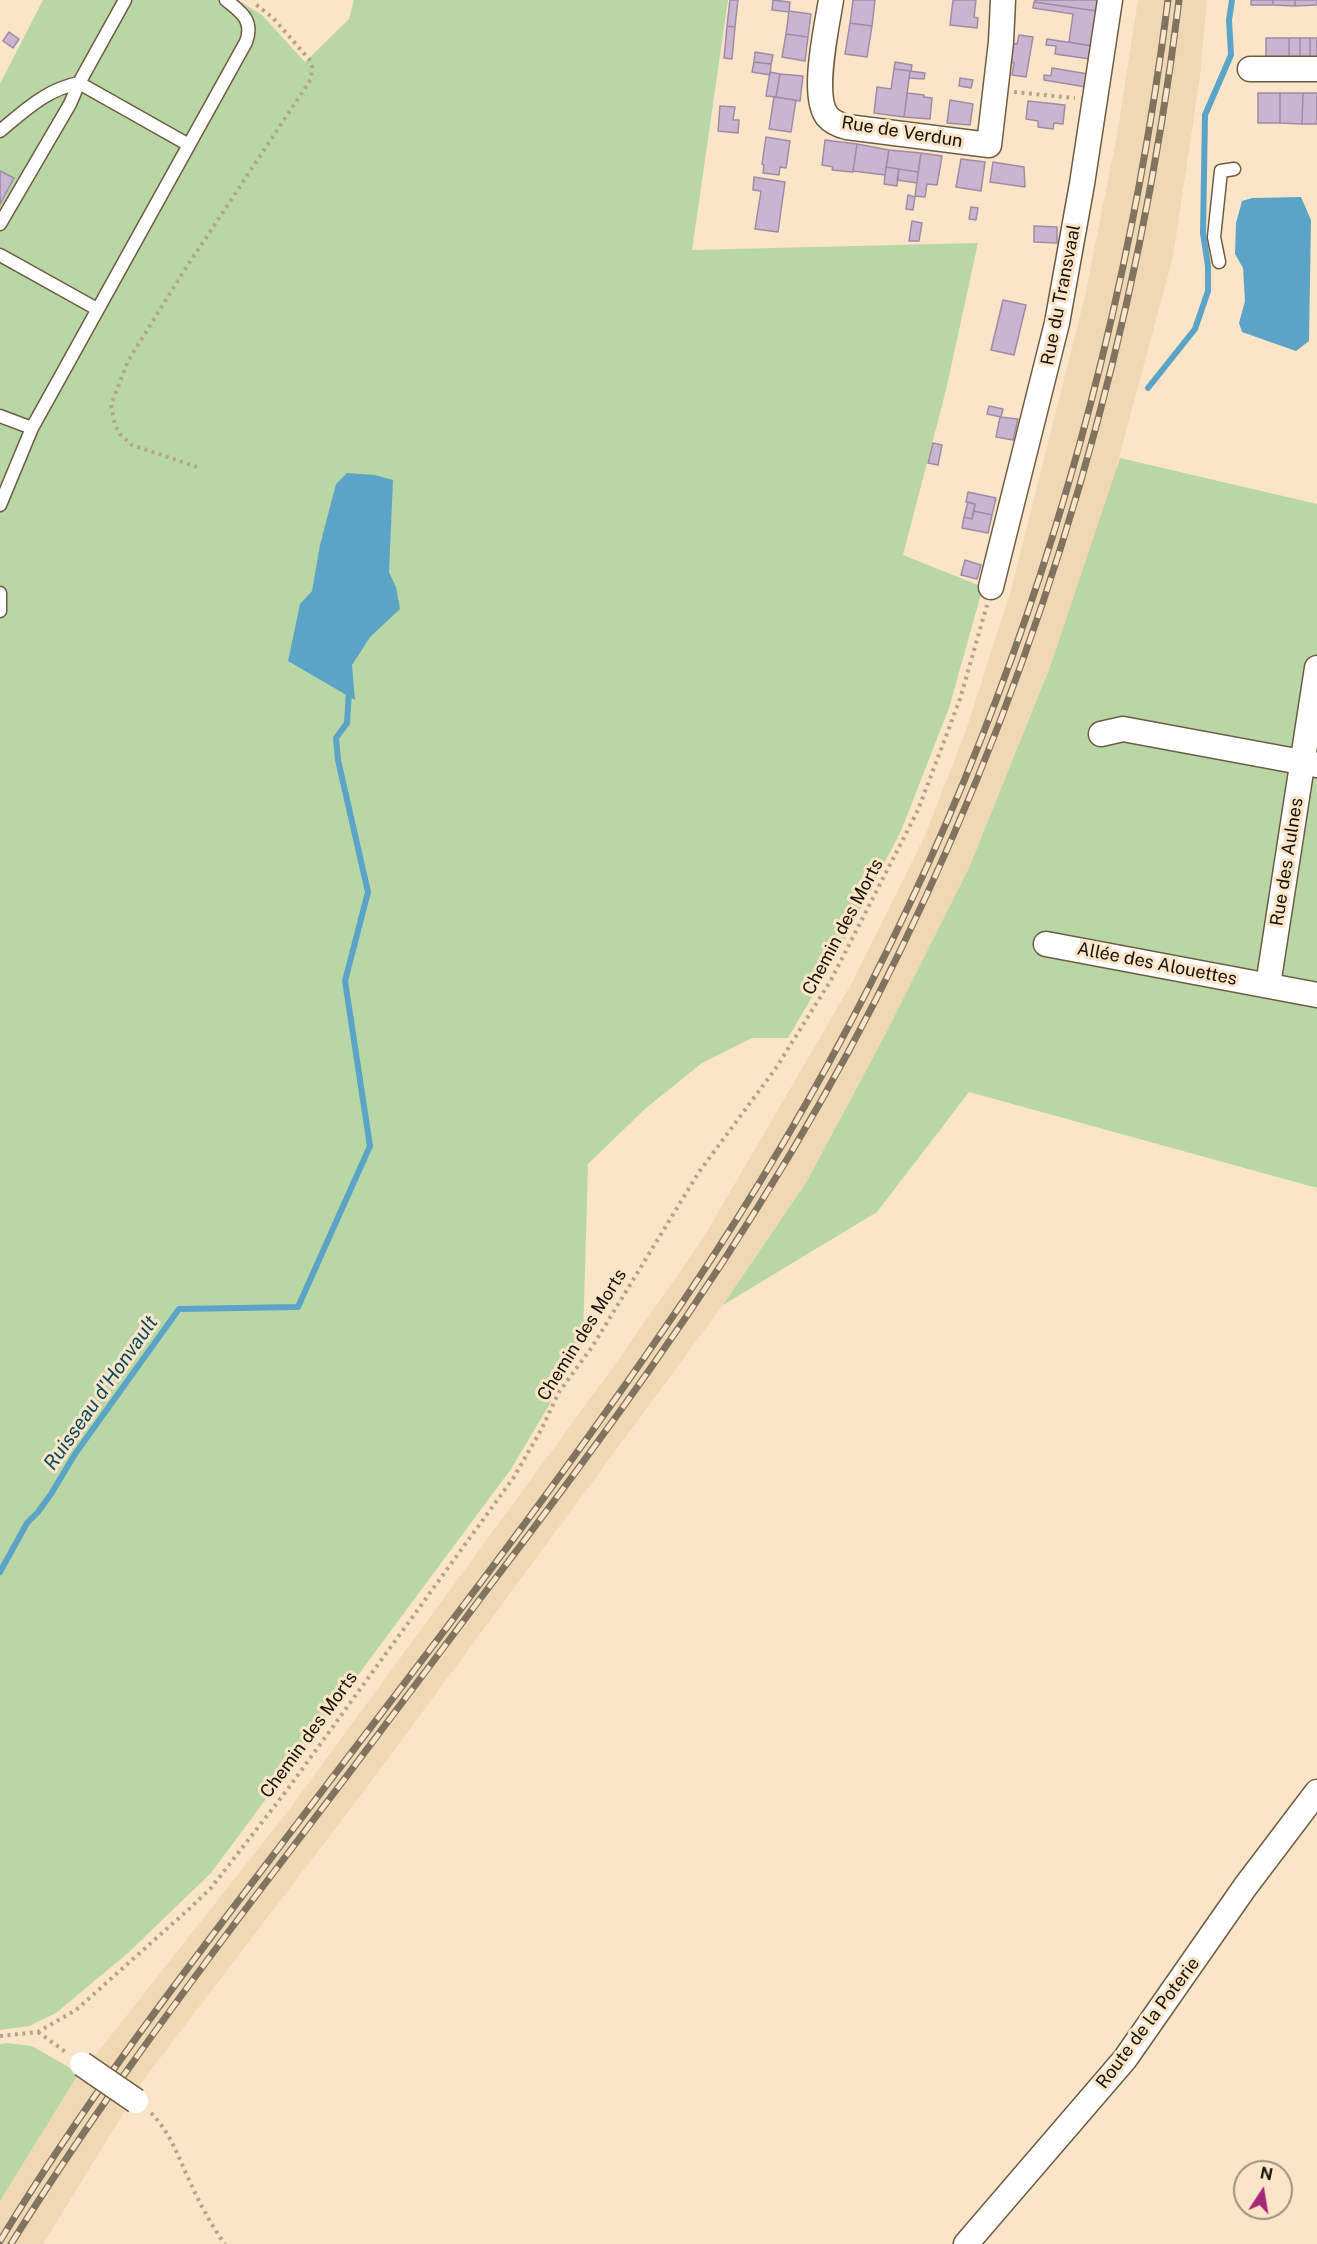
<!DOCTYPE html>
<meta charset="utf-8">
<style>
body{margin:0}
#map{position:relative;width:1317px;height:2244px;overflow:hidden;background:#fae5c8;font-family:"Public Sans",sans-serif}
canvas{display:block}
.north{position:absolute;left:1233px;top:2160px;width:60px;height:60px;box-sizing:border-box;background:#fae5c8;border:2px solid #9f907a;border-radius:50%;rotate:12deg;font-size:16px;font-weight:700;line-height:24px;text-align:center;color:#171106}
.north::after{content:'';display:block;margin:auto;width:21px;height:27px;background:#a52779;clip-path:polygon(50% 0,100% 100%,50% 72%,0 100%)}
</style>
<div id="map">
<canvas width="1317" height="2244"></canvas>
<div class="north">N</div>
</div>
<script>
const c = document.querySelector('canvas').getContext('2d');
c.lineJoin = 'round';
function fill(path, color) {
  c.fillStyle = color;
  c.fill(path, 'evenodd');
}
function strokePath(path, color, width, dash) {
  c.strokeStyle = color;
  c.lineWidth = width;
  c.lineCap = dash ? 'butt' : 'round';
  c.setLineDash(dash || []);
  c.stroke(path);
}
function drawText(font, color, halo, rows, align = 'center') {
  c.font = font + ' "Public Sans",sans-serif';
  c.lineWidth = 6;
  c.setLineDash([]);
  c.textBaseline = 'middle';
  c.strokeStyle = halo;
  c.fillStyle = color;
  for (const [text, x, y, turn = 0] of rows) {
    c.save();
    c.translate(x, y);
    c.rotate((+turn || 0) * Math.PI / 180);
    c.textAlign = isNaN(turn) ? turn : align;
    if (halo) c.strokeText(text, 0, 0);
    c.fillText(text, 0, 0);
    c.restore();
  }
}
const built = new Path2D(`
 M1138,0H1207L1200,76L1173,257L1108,498L1050,667L969,868L884,1037L807,1181L723,1305L367,1787L138,2087L94,2057L291,1807L611,1370L702,1240L853,981L926,833L967,727L1011,590L1085,296L1117,135Z
 M79,2073L128,2106L43,2244H0V2201Z`);
const green = new Path2D(`
 M43,0H238L262,15L305,62L349,19L354,0H728L692,250L978,243L946,390L903,555L983,587L949,708L901,831L836,956L788,1038H752L702,1063L646,1108L588,1164L583,1339L548,1407L511,1469L211,1873L128,1953L56,2013L29,2026L0,2030V84Z
 M1120,458L1317,504V1188L969,1092L877,1212L723,1305L807,1181L884,1037L969,868L1050,667Z
 M6,2043L32,2046L79,2073L0,2201V2044Z`);
const water = new Path2D(`
 M1301,197L1311,220L1309,341L1296,351L1242,332L1239,323L1245,301L1243,268L1235,254L1236,223L1242,201L1252,198Z
 M347,473L375,475L393,480L389,572L396,587L400,609L370,637L352,665L355,700L288,661L300,604L312,591L320,545L336,484Z`);
const stream = new Path2D(`
 M1148,388L1195,329L1208,291V266L1203,233L1205,115L1231,55L1229,20L1232,0
 M0,1572L27,1523L38,1512L51,1494L75,1454L179,1309L298,1307L370,1146L345,981L368,892L338,760L336,738L347,723L349,691`);
const building = new Path2D(`
 M730,0H738L735,27L727,26Z
 M773,0L790,2L789,12L772,10Z
 M853,0H875L872,26L850,23Z
 M953,0H976L974,17L978,18L977,28L950,25Z
 M1035,0H1099L1097,11L1034,2Z
 M1251,0H1273V5H1251Z
 M1273,0H1295V6L1273,5Z
 M1295,0H1317V5L1295,6Z
 M1034,2L1097,11L1092,46L1069,42L1073,14L1033,8Z
 M789,11L811,14L808,37L786,34Z
 M850,23L872,26L867,57L845,54Z
 M727,26L735,27L732,59L724,58Z
 M9,32L19,39L13,48L3,41Z
 M786,34L808,37L805,61L782,57Z
 M1019,35L1033,37L1026,77L1012,75L1014,63L1007,61L1009,43L1017,44Z
 M1266,38H1289V60H1266Z
 M1289,38H1300V60H1289Z
 M1300,38H1310V60H1300Z
 M1310,38H1317V60H1310Z
 M1047,39L1092,46L1090,59L1055,54L1056,46L1046,45Z
 M755,52L773,55L771,64L754,62Z
 M754,62L771,64L770,75L752,72Z
 M895,62L912,65L911,71L894,69Z
 M1052,68L1088,74L1086,87L1044,80V75L1051,76Z
 M894,69L910,71L904,117L874,113L877,87L891,89Z
 M910,71L925,73L924,79L909,78Z
 M770,72L780,74L776,97L766,96Z
 M780,74L803,76L800,101L776,97Z
 M960,78L973,80L971,88L959,86Z
 M907,93L924,95V97L932,98L930,119L904,117Z
 M1258,93H1280V123H1258Z
 M1280,93H1303L1302,124L1280,123Z
 M1303,93H1317V124H1302Z
 M774,97L796,100L791,132L769,129Z
 M950,100L973,104L970,125L947,123Z
 M1028,101L1065,105L1063,124L1054,123L1053,129L1038,127V121L1026,119Z
 M720,106L735,107L733,120H739L738,133L718,131Z
 M766,137L790,141L786,168L780,167L779,175L763,173L764,165L762,164Z
 M825,140L857,144L853,172L832,170L833,167L822,165Z
 M857,144L889,150L885,175L853,171Z
 M889,150L921,153L918,172L886,167Z
 M921,153L942,156L937,185L927,184L925,197L915,196Z
 M961,159L985,162L981,191L956,187Z
 M993,162L1024,167L1025,187L990,182Z
 M886,167L899,169L897,186L884,184Z
 M899,169L918,172L917,183L897,180Z
 M0,171L14,178L0,204Z
 M754,177L785,182L778,232L755,229L761,191L753,190Z
 M908,195L915,197L913,210L906,209Z
 M971,207L978,208L976,220L969,219Z
 M912,221L922,223L919,241H909Z
 M1034,226L1057,227V243L1034,242Z
 M1003,300L1026,305L1014,355L991,350Z
 M989,406L1003,409L1001,417L987,414Z
 M1000,417L1018,419L1013,440L996,437Z
 M933,443L942,445L938,465L928,463Z
 M968,492L996,498L992,515L974,511L975,504L966,502Z
 M968,502L975,504L972,519L964,517Z
 M974,511L992,515L988,533L962,528L964,517L972,519Z
 M965,560L981,565L977,579L961,575Z`);
const path = new Path2D(`
 M1014,92L1075,98
 M197,467L132,445L120,434L115,425L111,405L128,361L182,274L311,79L312,66L309,59L273,18L254,3
 M38,2032L67,2053
 M0,2036L38,2032L76,2010L188,1910L211,1888L287,1790L514,1477L541,1430L559,1392L592,1347L699,1172L776,1068L831,980L918,810L960,699L987,605
 M151,2113C171,2133 178,2157 190,2182C200,2204 211,2225 225,2244`);
const lane = new Path2D(`
 M0,131C24,111 47,89 79,83L189,145
 M0,224L70,104L79,83L125,0
 M0,255L97,309
 M1219,262L1214,237L1221,171L1234,169
 M0,416L32,428L246,42C254,20 241,12 226,0
 M0,505L32,428
 M0,593V611`);
const street = new Path2D(`
 M831,0C827,26 811,95 827,116C832,122 839,125 847,127L989,145L1001,42L1003,0
 M1250,69H1317
 M991,587L1057,323L1082,184L1110,0
 M1101,734L1123,729L1317,765
 M1046,944L1317,995
 M1268,985L1317,668
 M966,2244L1125,2059L1245,1887L1317,1792`);
const rail = new Path2D(`
 M0,2241C80,2109 174,1985 268,1862C400,1688 536,1515 660,1335C942,930 1106,489 1168,0
 M11,2244C84,2127 165,2016 248,1906C329,1800 409,1694 489,1587C544,1515 598,1443 650,1369C744,1236 830,1096 901,949C1046,651 1139,329 1179,0`);
const streetBridge = new Path2D(`
 M82,2064L136,2101`);
const streetNames = [
 ["Rue de Verdun",902,132,9],
 ["Rue du Transvaal",1061,295,-79],
 ["Rue des Aulnes",1287,862,-81],
 ["Chemin des Morts",843,927,-62],
 ["Allée des Alouettes",1157,964,11],
 ["Chemin des Morts",582,1335,-58],
 ["Chemin des Morts",309,1735,-54],
 ["Route de la Poterie",1148,2023,-53]
];
const waterNames = [
 ["Ruisseau d'Honvault",101,1393,-55]
];
fill(built, '#f1d8b4');
fill(green, '#b9d7a4');
fill(water, '#5ba4c8');
strokePath(stream, '#5ba4c8', 6);
fill(building, '#cab5d1');
strokePath(building, '#9f8ba5', 1.5);
strokePath(lane, '#6e5c42', 15);
strokePath(street, '#6e5c42', 27);
strokePath(path, '#b5a48d', 4, [3, 4.5]);
strokePath(lane, '#fff', 12);
strokePath(street, '#fff', 24);
strokePath(rail, '#807360', 7);
strokePath(rail, '#fae5c8', 4.5, [14]);
strokePath(streetBridge, '#6e5c42', 27, []);
strokePath(streetBridge, '#fff', 24);
drawText('18px', '#171106', '#fae5c8', streetNames);
drawText('italic 20px', '#074760', '#fae5c8', waterNames);
</script>
